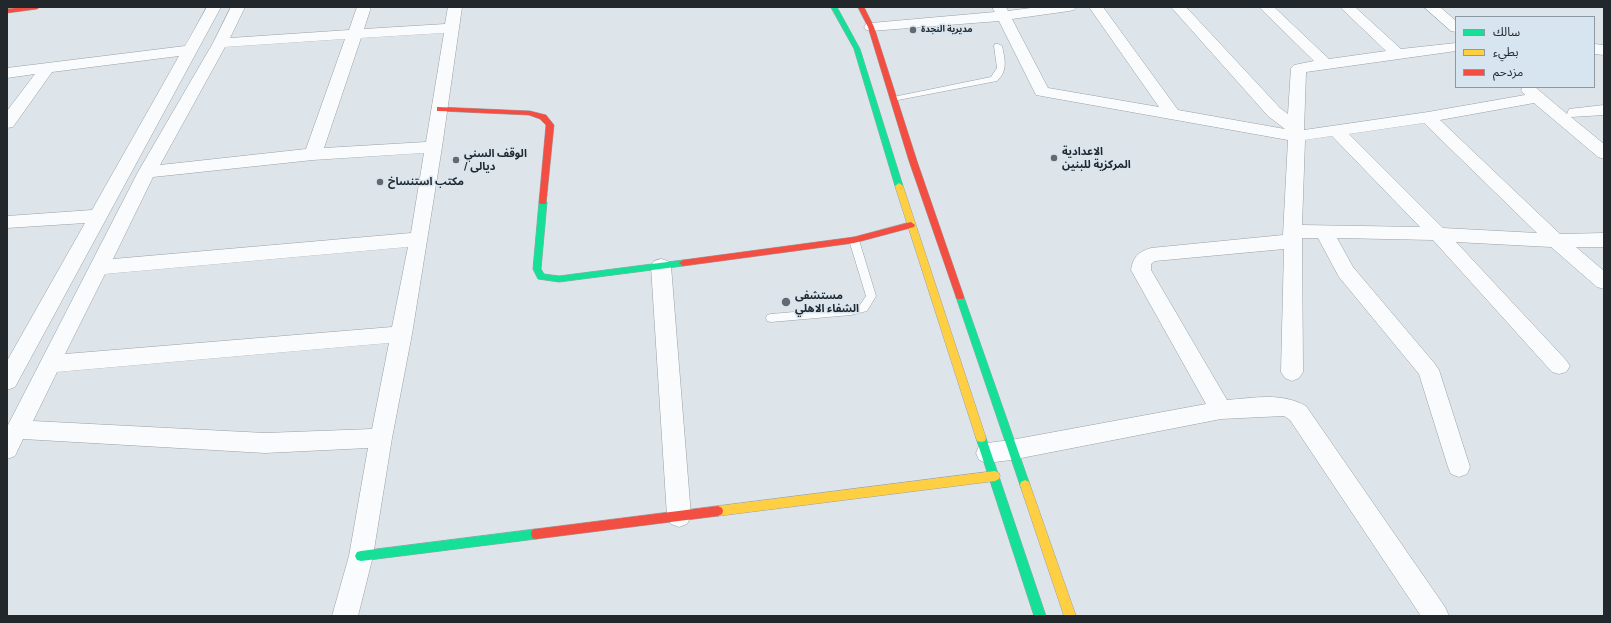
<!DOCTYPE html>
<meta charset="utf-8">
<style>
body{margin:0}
#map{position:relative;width:1611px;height:623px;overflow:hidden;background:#dde4ea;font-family:"Roboto Condensed","Noto Sans Arabic",sans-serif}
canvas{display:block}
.frame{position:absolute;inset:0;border:8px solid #22272b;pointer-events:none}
.legend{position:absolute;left:1455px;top:16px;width:140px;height:72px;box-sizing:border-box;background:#d7e5f0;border:1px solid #8f99a1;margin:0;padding:5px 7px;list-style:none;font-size:12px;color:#22272b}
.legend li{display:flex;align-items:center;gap:8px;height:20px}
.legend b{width:20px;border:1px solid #8f99a1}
</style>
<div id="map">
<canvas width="1611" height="623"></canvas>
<div class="frame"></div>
<ul class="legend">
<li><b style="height:5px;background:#16e098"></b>سالك</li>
<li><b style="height:5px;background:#ffcf43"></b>بطيء</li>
<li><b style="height:5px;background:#f24e42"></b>مزدحم</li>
</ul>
</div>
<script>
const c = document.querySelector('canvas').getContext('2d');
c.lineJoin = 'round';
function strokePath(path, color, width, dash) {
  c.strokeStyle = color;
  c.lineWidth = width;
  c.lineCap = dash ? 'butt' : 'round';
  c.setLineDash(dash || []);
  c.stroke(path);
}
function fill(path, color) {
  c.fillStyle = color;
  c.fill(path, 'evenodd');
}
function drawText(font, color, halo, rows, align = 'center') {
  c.font = font + ' "Roboto Condensed","Noto Sans Arabic",sans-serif';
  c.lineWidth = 3;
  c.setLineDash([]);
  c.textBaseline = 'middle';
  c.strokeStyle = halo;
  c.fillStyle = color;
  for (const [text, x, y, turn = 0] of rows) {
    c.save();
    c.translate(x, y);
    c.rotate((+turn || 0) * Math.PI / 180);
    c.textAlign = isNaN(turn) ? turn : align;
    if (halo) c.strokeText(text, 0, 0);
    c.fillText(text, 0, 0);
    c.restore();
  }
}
const lane = new Path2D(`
 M995,44H998L1002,46C1005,59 1008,71 997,81L893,101L889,99L893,97L991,77L997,68L994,46Z
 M854,237L859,240L876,296L867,311L851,315L771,322L767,321L766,318L767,315L771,314L851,307L860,305L866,296L849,240Z`);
const street = new Path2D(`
 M207,7H221L15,387L7,390V361L85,223L7,228V216L92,210L179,56L52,72L13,127L7,128V111L35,74L7,78V68L185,46Z
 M231,7H245L230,38L349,30L357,7H371L364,29L445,24L448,7H462L442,147L412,334L392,438L373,556L358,616H332L349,556L368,448L265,453L23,439L15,456L7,459V427L138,172L213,43ZM444,33L426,142L324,148L361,38ZM345,39L306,149L160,165L225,47ZM424,153L411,233L113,259L153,177L313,160ZM408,247L392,327L65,354L105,274ZM389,343L372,429L265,433L33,421L57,372Z
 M992,7H1006L1008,11L1038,7H1076L1074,10L1069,11L1012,19L1048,88L1159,107L1089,7H1103L1178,110L1285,129L1268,116L1171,7H1186L1280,108L1288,114L1291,68L1294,65L1314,61L1259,7H1274L1329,59L1386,51L1340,7H1355L1401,49L1456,43V51L1306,72L1304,130L1428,112L1525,95L1521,90L1523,87H1535L1567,114L1569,109L1604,105V115L1571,117L1604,144V159L1598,157L1534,103L1440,120L1560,234L1604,233V247H1576L1604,271V289L1597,287L1551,247L1456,242L1566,360L1570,366L1566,372L1559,374L1552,372L1433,240L1337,238L1353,267L1435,364L1439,370L1470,467L1467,474L1459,477L1451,474L1448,467L1419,374L1339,277L1318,238H1302L1303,372L1299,378L1292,381L1285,378L1281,372L1284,249L1155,261L1151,264V270L1227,400C1254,398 1281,392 1306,406L1445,607L1449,616H1421L1290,420L1284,416L1221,419L1011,460L987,463L979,460L976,453L979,446L987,443L1011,440L1206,404L1131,270C1133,257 1138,252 1151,248L1283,235L1288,140L1036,95L999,21L871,31L866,30L864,27L866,24L871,23L995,12ZM1424,123L1537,233L1443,228L1349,134ZM1332,136L1420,227L1302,225L1305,140Z
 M1424,7H1440L1456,21V32L1451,31Z
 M1594,44L1604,45V55L1594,54Z
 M661,259L668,261L671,266L691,516L687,524L679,527L671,524L667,516L651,266L654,261Z`);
const fast = new Path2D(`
 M831,7H837L860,49L903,186L902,188L899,189L895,186L854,49Z
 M543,199L547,202L541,269L544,274L559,276L683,260L687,263L683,266L559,282L538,279L533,269L539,202Z
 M960,294L964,297L1030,485L1029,488L1025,490L1021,488L1020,485L956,297Z
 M981,434L985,435L986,438L1046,616H1034L976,438L977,435Z
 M536,529L540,530L541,534L540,538L536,539L361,561L357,560L355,556L357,552L361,551Z`);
const slow = new Path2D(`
 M899,183L903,186L986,438L985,441L981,442L977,441L976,438L895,186Z
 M995,471L999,473L1000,476L999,479L995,481L718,516L714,514L713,511L714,508L718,506Z
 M1025,480L1029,482L1030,485L1076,616H1064L1020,485L1021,482Z`);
const jam = new Path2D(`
 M23,7H40L37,9L7,13V9Z
 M858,7H864L874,27L917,161L964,297L963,299H957L956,297L909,161L868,27Z
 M437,107L530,111L546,115L554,125L546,204H540L539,202L546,125L540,119L529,115L440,111H437Z
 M911,222L915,225L914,227L854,243L683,266L679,263L683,260L854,237Z
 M718,506L722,508L723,511L722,514L718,516L536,539L532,538L531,534L532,530L536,529Z`);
const markers = [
 [913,30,4,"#63696e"],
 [1054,158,4,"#63696e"],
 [456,160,4,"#63696e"],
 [380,182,4,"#63696e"],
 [786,302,5,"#63696e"]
];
const farPoinames = [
 ["مديرية النجدة",921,30]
];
const poiNames = [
 ["الاعدادية",1062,152],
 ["المركزية للبنين",1062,165],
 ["الوقف السني",464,154],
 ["/ ديالى",464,167],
 ["مكتب استنساخ",388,182],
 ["مستشفى",795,296],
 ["الشفاء الاهلي",795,309]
];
strokePath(lane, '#9aa0a5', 1);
strokePath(street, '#9aa0a5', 1);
strokePath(fast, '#9aa0a5', 1);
strokePath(slow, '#9aa0a5', 1);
strokePath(jam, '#9aa0a5', 1);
fill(lane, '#fafbfc');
fill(street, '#fafbfc');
fill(fast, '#16e098');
fill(slow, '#ffcf43');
fill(jam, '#f24e42');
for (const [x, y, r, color] of markers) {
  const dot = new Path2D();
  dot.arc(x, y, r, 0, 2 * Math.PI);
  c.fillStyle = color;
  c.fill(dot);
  strokePath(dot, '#d7e5f0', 1.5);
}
drawText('bold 9px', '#22272b', '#d7e5f0', farPoinames, 'left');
drawText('bold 11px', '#22272b', '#d7e5f0', poiNames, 'left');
</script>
